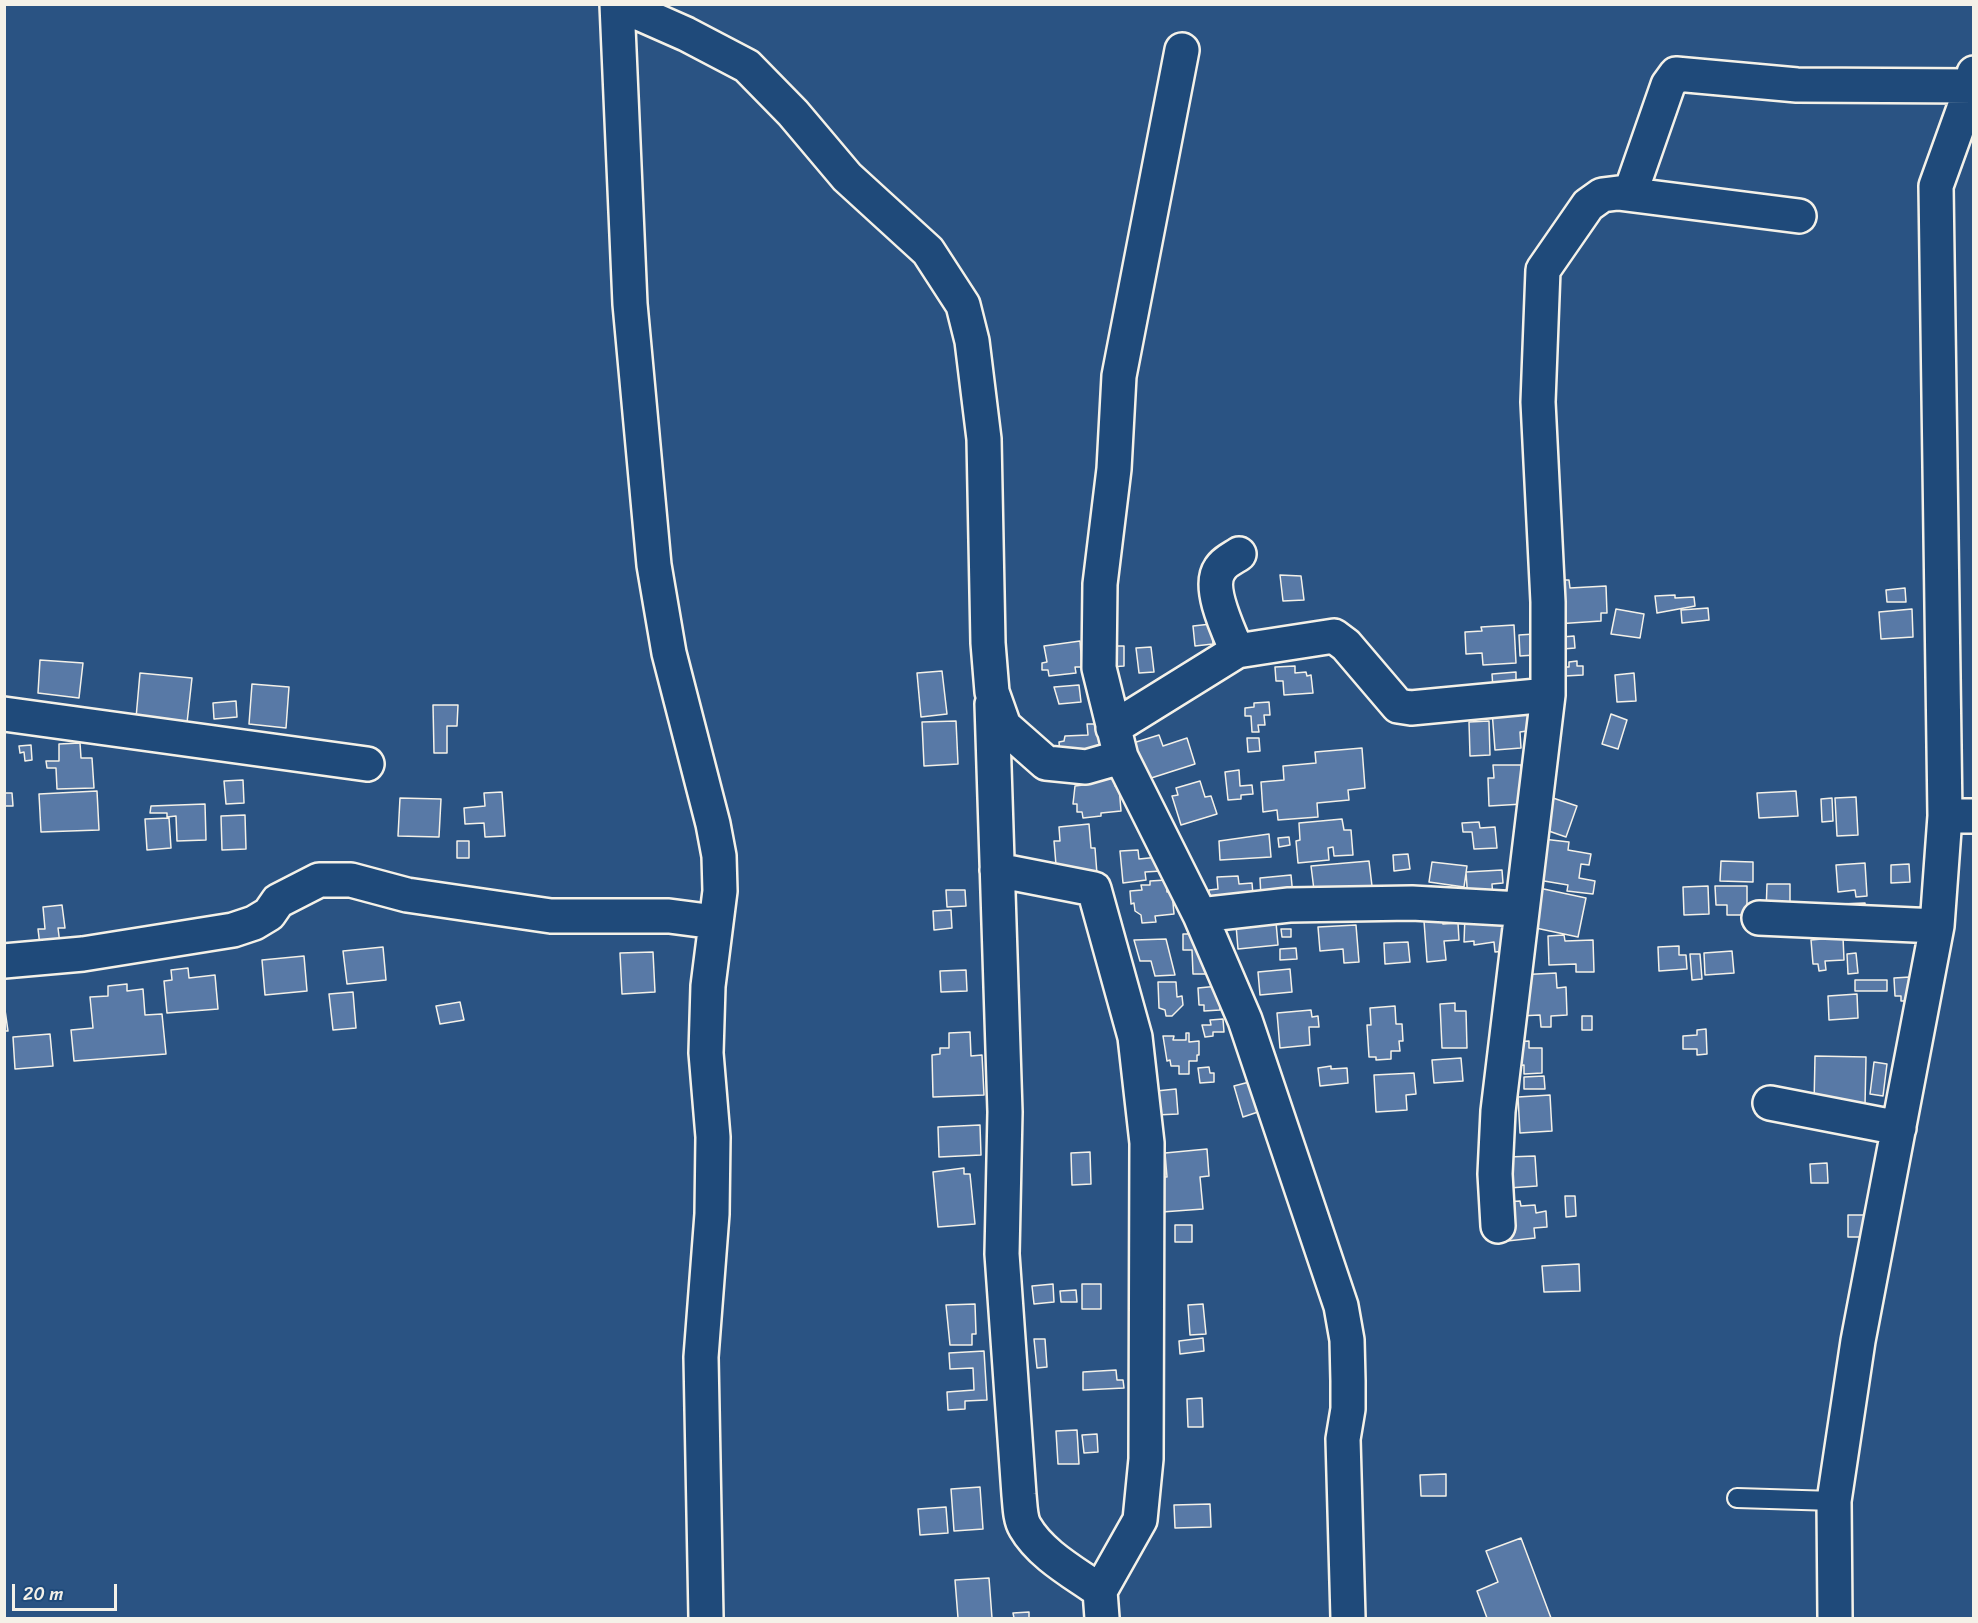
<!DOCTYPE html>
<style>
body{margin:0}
#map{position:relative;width:1978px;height:1623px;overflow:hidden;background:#2a5383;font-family:Sriracha,sans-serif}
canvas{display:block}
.frame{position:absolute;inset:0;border:6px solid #f4f1e8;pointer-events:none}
.scale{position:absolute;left:12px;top:1584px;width:105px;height:27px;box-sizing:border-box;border:3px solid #f4f1e8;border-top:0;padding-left:8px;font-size:18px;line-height:21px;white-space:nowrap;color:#f4f1e8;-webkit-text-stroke:4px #1f4a7a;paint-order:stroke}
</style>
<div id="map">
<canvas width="1978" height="1623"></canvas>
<div class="frame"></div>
<div class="scale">20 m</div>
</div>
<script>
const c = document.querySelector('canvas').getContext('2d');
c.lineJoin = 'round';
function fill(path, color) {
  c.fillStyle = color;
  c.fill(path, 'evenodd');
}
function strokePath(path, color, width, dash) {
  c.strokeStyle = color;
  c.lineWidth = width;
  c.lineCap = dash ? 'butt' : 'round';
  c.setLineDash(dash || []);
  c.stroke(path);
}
const building = new Path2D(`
 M1280,575L1301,576L1304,600L1283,601Z
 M1559,580H1569L1570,588L1606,586L1607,613H1601V621L1556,624Z
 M1905,588L1906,602H1887L1886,590Z
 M1675,595V598L1694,597L1695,606L1657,613L1655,596Z
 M1708,608L1709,620L1682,623L1681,610Z
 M1616,609L1644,614L1640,638L1611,634Z
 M1912,609L1913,637L1881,639L1879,612Z
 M1211,624L1213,644L1195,646L1193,626Z
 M1514,625L1516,663L1483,665L1482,653L1466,654L1465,632L1482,631L1481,627Z
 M1534,634L1535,655L1520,656L1519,635Z
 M1574,636L1575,648L1563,649L1562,637Z
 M1080,641L1082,667H1075L1076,673L1049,676L1048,670H1042V663L1047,662L1044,646Z
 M1111,646H1124V666L1111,667Z
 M1151,647L1154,672L1139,673L1136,648Z
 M40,660L83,663L79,698L38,693Z
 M1577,661V666H1583V675L1565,676L1564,667H1569V662Z
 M1295,666V673L1306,672L1307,676L1311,675L1313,693L1284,695L1283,681H1276L1275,667Z
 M942,671L947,714L921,717L917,673Z
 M1516,672V687L1493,689L1492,674Z
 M140,673L192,678L187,723L136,718Z
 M1634,673L1636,701L1617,702L1615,675Z
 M252,684L289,687L286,728L249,724Z
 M1079,685L1081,702L1059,704L1054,687Z
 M236,701L237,717L214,719L213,703Z
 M1269,702L1270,715H1264L1265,725H1258L1259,732H1252L1251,716H1245V708L1254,707V703Z
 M433,705H458L457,726H447V753H434Z
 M1533,708L1534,730L1520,732L1521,748L1495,750L1492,711Z
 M1611,714L1627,720L1618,749L1602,744Z
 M956,721L958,764L924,766L922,722Z
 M1489,721L1490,755L1470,756L1469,722Z
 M1087,724H1100L1101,749L1060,756L1059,742L1064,741L1065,736L1088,735Z
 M1159,735L1163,746L1187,738L1195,764L1145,780L1133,743Z
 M1247,738H1259L1260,751L1248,752Z
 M80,743L81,758H92L94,788L57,789L56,768H47L46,761H59V744Z
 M31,745L32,760L25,761L24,752L20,753L19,746Z
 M1362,748L1365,788L1348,790L1349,800L1317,803L1318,817L1278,820L1277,810L1263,812L1261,782L1284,780L1283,766L1316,763L1315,752Z
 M1493,765H1521V773L1531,772L1523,804L1489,806L1488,778H1494Z
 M1239,770L1240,786L1252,785L1253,794L1241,795V799L1228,800L1225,772Z
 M1109,776L1114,779L1115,786H1119L1121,811L1101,813V816L1083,818L1082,812H1077V804H1073L1075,786L1083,785L1082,778Z
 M243,780L244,803L226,804L224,781Z
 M1200,781L1205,797L1211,796L1217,814L1181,825L1172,796L1178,795L1176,788Z
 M97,791L99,830L41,832L39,794Z
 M1796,791L1798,816L1759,818L1757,793Z
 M502,792L505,836L485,837L484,823L465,824L464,808L485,806L484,793Z
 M4,793H12L13,806H5L4,812Z
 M1550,797L1577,806L1566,837L1540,828Z
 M1856,797L1858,835L1837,836L1835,798Z
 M400,798L441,799L439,837L398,836Z
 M1832,798L1833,821L1822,822L1821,799Z
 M205,804L206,840L177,841L176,816L167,817V813H150L151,806Z
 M245,815L246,849L222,850L221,816Z
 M169,818L171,848L147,850L145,819Z
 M1342,819L1344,830H1351L1353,855L1334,856L1333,847L1328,848L1329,860L1298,863L1296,841L1300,840L1299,823Z
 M1479,822L1480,828L1495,827L1497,848L1474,849L1472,832H1463L1462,823Z
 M1089,824L1091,848H1095L1097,874L1057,877L1054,841H1060L1059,827Z
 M1269,834L1271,857L1220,860L1219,841Z
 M1289,837L1290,845L1279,847L1278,838Z
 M1543,839L1569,842L1568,850L1591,854L1589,865L1581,864L1579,878L1595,881L1593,894L1567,891L1568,885L1538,880Z
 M457,841H469V858H457Z
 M1138,850L1139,859L1159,857L1161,871L1145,872L1146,880L1123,883L1120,851Z
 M1408,854L1410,869L1394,871L1393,855Z
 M1369,861L1372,886L1314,890L1311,866Z
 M1721,861L1753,862V882L1720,881Z
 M1432,862L1467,866L1464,887L1429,882Z
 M1865,863L1867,896L1856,897L1855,890L1838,892L1836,865Z
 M1909,864L1910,882L1891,883V865Z
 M1502,870L1503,883L1492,884L1493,899L1468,901L1466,872Z
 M1291,875L1293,896L1261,898L1260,878Z
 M1238,876L1239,884L1252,883L1253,895L1210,906L1209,890L1218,889L1217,877Z
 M1166,880L1167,892L1172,891L1174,914L1155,916L1156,922L1142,923L1141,915L1135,911L1134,903L1131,904L1130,891L1142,890L1141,885H1150V881Z
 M1767,884H1790V913H1766Z
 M1708,886L1709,914L1684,915L1683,887Z
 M1715,886H1747V915H1727V905H1716Z
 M1539,888L1586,898L1578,937L1531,927Z
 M946,890H965L966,906L947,907Z
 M1865,903L1866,915L1840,917L1839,904Z
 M62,905L65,928H58L60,944L40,946L38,929H45L43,907Z
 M951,910L952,928L934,930L933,911Z
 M1465,915L1507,916L1506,951L1495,952L1494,942L1474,945V941L1464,942Z
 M1442,920L1443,924L1458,923L1459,940L1444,941L1446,960L1427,962L1424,921Z
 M1276,922L1278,945L1238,949L1236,925Z
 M1356,925L1359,962L1344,963L1343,949L1320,951L1318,927Z
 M1188,928H1202V964H1212L1213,974H1193L1192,950H1183V934H1188Z
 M1281,929H1291V937H1282Z
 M1564,935L1565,941L1593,940L1594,972H1576V964L1549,965L1548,936Z
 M1843,937L1844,960L1825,961L1826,970L1819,971L1818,964H1813L1811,940Z
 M1166,939L1175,975L1155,976L1151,961H1140L1134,940Z
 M1408,942L1410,962L1385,964L1384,943Z
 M1679,946V955H1686L1687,969L1659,971L1658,947Z
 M383,947L386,980L347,984L343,951Z
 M1296,948L1297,959L1280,960V949Z
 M1732,951L1734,973L1705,975L1704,953Z
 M653,952L655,992L622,994L620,953Z
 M1856,953L1858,973L1848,974L1847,954Z
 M1690,954H1700L1702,979L1692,980Z
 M304,956L307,991L265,995L262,960Z
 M188,968L189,978L215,975L218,1009L167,1013L164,981L172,980L171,970Z
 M1290,969L1292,992L1260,995L1258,972Z
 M966,970L967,991L941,992L940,971Z
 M1556,973L1557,988L1566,987L1567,1015L1551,1016V1027H1541L1540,1015L1519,1016L1517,975Z
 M1910,977L1911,996L1907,1001H1901V996H1895L1894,978Z
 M1855,980H1887V991H1855Z
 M1158,982H1176L1177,997L1182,996L1183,1005L1172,1016H1166L1165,1010L1159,1008Z
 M127,984V991L143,989L145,1015L162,1014L166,1054L74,1061L71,1030L93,1028L90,997L108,996V986Z
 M1219,986L1220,1010L1204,1011V1005H1199L1198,988Z
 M353,992L356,1028L333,1030L329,994Z
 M1857,994L1858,1018L1829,1020L1828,996Z
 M460,1002L464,1020L440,1024L436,1006Z
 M4,1003L8,1031H4Z
 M1455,1003V1011H1466L1467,1048H1442L1440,1004Z
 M1395,1006L1396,1024H1402L1403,1041H1399L1400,1051H1391V1059L1376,1060V1057H1369L1367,1025H1371L1370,1008Z
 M1311,1010L1312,1017L1318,1016L1319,1027H1309L1310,1045L1280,1048L1277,1013Z
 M1582,1016H1592V1030H1582Z
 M1223,1019L1224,1032H1213V1036L1205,1037L1202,1025H1211L1210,1020Z
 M1706,1029L1707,1054L1697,1055V1049H1683V1036L1697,1035V1030Z
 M970,1032L971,1056L982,1055L984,1095L933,1097L932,1055L940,1054V1048H949V1033Z
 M1186,1033H1189V1042L1199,1041V1055H1197V1061H1189V1074H1179V1066H1171L1170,1060L1167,1061L1163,1036H1174L1173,1040H1186Z
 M50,1034L53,1066L15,1069L13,1037Z
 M1529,1041V1048H1542V1073L1524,1074V1065L1511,1066L1510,1042Z
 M1815,1056L1866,1057L1865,1106L1814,1105Z
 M1461,1058L1463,1081L1434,1083L1432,1060Z
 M1874,1062L1887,1064L1883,1096L1870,1094Z
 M1331,1066V1069L1347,1068L1348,1083L1320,1086L1318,1068Z
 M1209,1067L1210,1073H1214V1082L1200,1083L1198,1068Z
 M1414,1073L1416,1094L1406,1095L1407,1110L1376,1112L1374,1075Z
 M1544,1076L1545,1089H1524V1077Z
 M1253,1081L1261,1111L1243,1117L1234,1086Z
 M1176,1089L1178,1114L1156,1115V1091Z
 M1550,1095L1552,1131L1520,1133L1518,1097Z
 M980,1125L981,1155L939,1157L938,1127Z
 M1207,1149L1209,1176L1200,1177L1203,1209L1162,1212L1159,1177H1167L1165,1153Z
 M1090,1152L1091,1184L1072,1185L1071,1153Z
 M1535,1156L1537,1186L1509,1188L1507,1157Z
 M1827,1163L1828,1183H1811L1810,1164Z
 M964,1168V1174H970L975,1224L938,1227L933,1172Z
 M1565,1196H1575L1576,1216L1566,1217Z
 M1520,1201L1521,1206L1535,1205L1536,1213L1546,1211L1547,1227L1534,1228L1535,1238L1507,1241L1504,1202Z
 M1848,1215H1867L1868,1237H1848Z
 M1175,1225H1192V1242H1175Z
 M1579,1264L1580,1291L1544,1292L1542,1266Z
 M1053,1284L1054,1302L1034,1304L1032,1286Z
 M1082,1284H1101V1309H1082Z
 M1076,1290L1077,1302H1061L1060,1291Z
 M975,1304L976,1334H972V1345H950L946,1305Z
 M1203,1304L1206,1334L1190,1335L1188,1305Z
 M1203,1338L1204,1351L1180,1354L1179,1341Z
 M1034,1339H1045L1047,1367L1037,1368Z
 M984,1351L987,1400L965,1401V1409L948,1410L947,1392L974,1390L973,1368L950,1369L949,1353Z
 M1116,1370L1117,1380H1123L1124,1388L1083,1390V1372Z
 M1202,1398L1203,1427H1188L1187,1399Z
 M1077,1430L1079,1464H1058L1056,1431Z
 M1097,1434L1098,1452L1084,1453L1082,1435Z
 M1446,1474V1496H1421L1420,1475Z
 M980,1487L983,1529L954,1531L951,1489Z
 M1210,1504L1211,1527L1175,1528L1174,1505Z
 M946,1507L948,1533L920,1535L918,1509Z
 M1521,1538L1551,1618H1487L1477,1591L1498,1582L1486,1551Z
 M989,1578L992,1618H958L955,1580Z
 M1029,1612V1618H1014L1013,1613Z`);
const lane = new Path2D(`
 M1737,1498L1834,1501`);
const street = new Path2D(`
 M617,4L630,304L654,565L669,653L713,824L719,856L720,891L708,986L706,1053L713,1137L712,1214L701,1357L706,1618
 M618,4L686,34L747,66L793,113L847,177L928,251L963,305L972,341L984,439L988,643L992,692L1004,726L1046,763L1086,767L1121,757
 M1182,50L1119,376L1114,469L1100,584L1099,668L1121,757L1200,915L1245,1020L1341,1306L1347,1340L1348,1381V1409L1343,1439L1348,1618
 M1630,194L1668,85L1676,74L1797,85L1974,86
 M1237,651C1229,632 1207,587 1220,569C1224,562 1233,558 1239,554
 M992,704L1005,1112L1002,1254L1019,1495C1020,1504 1020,1519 1025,1527C1041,1555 1075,1573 1100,1591L1102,1618
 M4,714L367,764
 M1113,728L1237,651L1334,636L1346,645L1398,706L1411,708L1548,695
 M1945,816H1974
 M997,870L1094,889L1135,1037L1147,1143L1146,1459L1140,1520L1100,1591
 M1200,915L1289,905L1412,903L1520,909
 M1759,918L1937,926
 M4,961L83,954L233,930L254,923L269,914L278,901L319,880H351L407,895L551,916H669L715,922
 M1770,1103L1899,1128
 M1498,1226L1495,1174L1498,1111L1548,695V602L1538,402L1543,270L1588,205L1602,195L1618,193L1799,216
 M1835,1618L1834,1501L1858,1341L1937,926L1945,816L1936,186L1972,86L1974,73`);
fill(building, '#5879a6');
strokePath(building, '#f4f1e8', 1.5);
strokePath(lane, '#f4f1e8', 22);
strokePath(street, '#f4f1e8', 38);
strokePath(lane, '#1f4a7a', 18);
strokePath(street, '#1f4a7a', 33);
</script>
